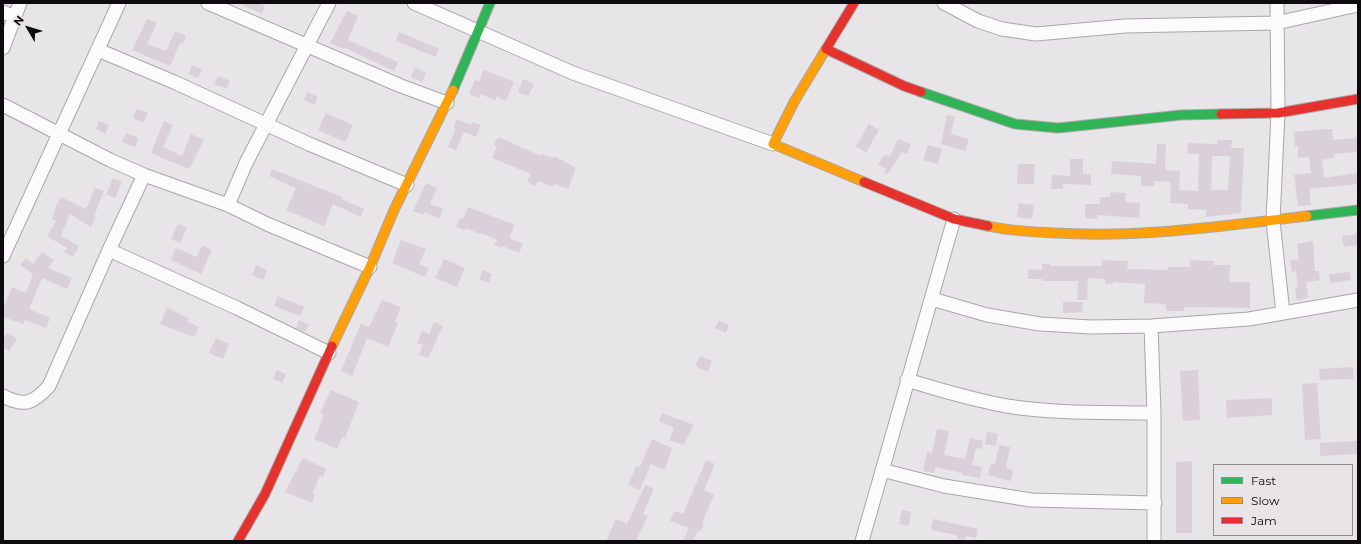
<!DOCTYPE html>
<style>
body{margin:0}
#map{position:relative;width:1361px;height:544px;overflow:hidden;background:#e7e5e7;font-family:Montserrat,sans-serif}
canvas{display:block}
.frame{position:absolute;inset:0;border:4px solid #0d0b0d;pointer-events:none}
.legend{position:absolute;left:1213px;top:464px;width:140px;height:72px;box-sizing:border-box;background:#e8e4e8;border:1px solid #908d90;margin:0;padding:5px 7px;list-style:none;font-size:12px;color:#0d0b0d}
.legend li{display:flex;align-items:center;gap:8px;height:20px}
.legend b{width:20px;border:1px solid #908d90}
.north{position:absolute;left:8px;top:8px;width:40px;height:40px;-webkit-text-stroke:3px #e8e4e8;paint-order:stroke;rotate:308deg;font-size:11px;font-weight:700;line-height:16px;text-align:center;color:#0d0b0d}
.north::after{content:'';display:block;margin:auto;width:14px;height:18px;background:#0d0b0d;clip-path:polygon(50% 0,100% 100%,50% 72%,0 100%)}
</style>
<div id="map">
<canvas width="1361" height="544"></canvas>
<div class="frame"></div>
<ul class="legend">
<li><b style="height:5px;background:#30b455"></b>Fast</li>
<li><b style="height:5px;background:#ff9f0a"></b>Slow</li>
<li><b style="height:5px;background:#e5322d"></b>Jam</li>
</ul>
<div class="north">N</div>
</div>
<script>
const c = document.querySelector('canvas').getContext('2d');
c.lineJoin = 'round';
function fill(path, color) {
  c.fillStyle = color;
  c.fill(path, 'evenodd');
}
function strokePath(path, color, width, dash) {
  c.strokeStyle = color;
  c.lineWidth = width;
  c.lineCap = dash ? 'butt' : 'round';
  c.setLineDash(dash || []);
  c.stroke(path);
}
const building = new Path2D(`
 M238,3H259L265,6L262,14Z
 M347,11L358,16L348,40L398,62L394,71L345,48L344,49L330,43Z
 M147,19L157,23L147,44L166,51L175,31L186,36L183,44L180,43L170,66L132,50Z
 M399,32L439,49L436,57L396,41Z
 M192,65L202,69L198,78L188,74Z
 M415,68L426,73L422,82L411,77Z
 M484,70L514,82L506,101L497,96L495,100L480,94L479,98L469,94L475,80L479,82Z
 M218,76L230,81L227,89L214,84Z
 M523,79L534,84L528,96L518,92Z
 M307,92L318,97L315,105L304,100Z
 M137,109L148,113L143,123L133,118Z
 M326,113L353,125L345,142L318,130Z
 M947,115L955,116L951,134L969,139L965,151L941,144Z
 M457,119L471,125L472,122L481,125L476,137L464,132L456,150L448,147L456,129L453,128Z
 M99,121L109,125L105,134L96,129Z
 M164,121L173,125L163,147L182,156L191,134L204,140L189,169L151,153Z
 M869,124L879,130L866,153L856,146Z
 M1323,129H1332L1333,140L1358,138V152L1333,154L1334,158L1322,160L1324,178L1358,173V184L1309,189L1311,205L1298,206L1294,175L1311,173L1309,157L1298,158V146H1295L1294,132Z
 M126,133L139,138L135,147L122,142Z
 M498,137L541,156L542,154L553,158L554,156L576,168L568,189L554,184L553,187L538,181L536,186L527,182L531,174L492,158L497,146L494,145Z
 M898,139L911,144L907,154L902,152L888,174L884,172L886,169L878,164L885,154L890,157Z
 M1217,140H1232L1231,148H1244L1241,213L1206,217V210L1188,209V204L1170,203L1171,182L1154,181V186H1141V176L1111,174L1112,161L1156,164L1157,144H1166L1165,170L1180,171L1179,190L1198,191L1199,154H1187L1188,143L1217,144ZM1212,156H1230L1228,190H1211Z
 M928,145L942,149L938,164L923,160Z
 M1070,159H1083V174H1091V185L1063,184V189H1051L1052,175L1070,176Z
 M1018,164H1035L1034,184H1017Z
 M272,169L342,197L341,199L364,209L361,217L333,204L324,226L286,210L296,188L269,176Z
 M113,178L122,182L115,198L106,194Z
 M426,183L437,188L430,204L443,209L439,219L425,212L423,215L413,211Z
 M95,188L104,191L94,216L96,217L91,227L70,214L61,236L79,246L73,257L64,252L67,248L47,236L56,221L52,220L56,206L61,197L86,209Z
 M1111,192L1126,193L1125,202L1140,203L1139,218L1098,215L1097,219L1085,218V204H1100V197H1110Z
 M1019,203L1034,205L1032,219L1017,217Z
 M468,207L515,225L509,238L523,244L519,253L503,246L502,248L494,245L497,240L481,233L480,234L466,228L465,230L456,227L460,218L463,219Z
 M178,224L187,227L180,243L171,239Z
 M1358,234V245L1344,247L1342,236Z
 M401,240L426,249L419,264L429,268L425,277L392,263Z
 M1313,241L1315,271H1319L1320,280L1306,282L1308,298L1297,300L1295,288L1298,287L1296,271L1292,272L1290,261L1299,259L1297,244Z
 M202,245L212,250L201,274L171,260L176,248L197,257Z
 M42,252L54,260L48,268L72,278L67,289L42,278L29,309L50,318L46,328L25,320L23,324L3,317V308L12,287L26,293L33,274L20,265L26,258L33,264Z
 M444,259L465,268L457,287L435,278Z
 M1102,260L1128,261L1127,269L1168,270V267H1190V260L1214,261V265H1230L1229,282H1250V308L1184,307V311H1166V304L1144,303L1145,284L1113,282V284H1105V279L1088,278L1087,300H1077L1078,281H1042V279H1028V269L1042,270V264H1050V266H1102Z
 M256,265L267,270L263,280L252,275Z
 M483,270L492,274L489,283L479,279Z
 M1350,272L1351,280L1330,283L1329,274Z
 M278,296L304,307L300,316L274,306Z
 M382,300L401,307L395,322L398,323L388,347L367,338L352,376L341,371L361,323L369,327Z
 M1063,302H1083L1082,312L1063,313Z
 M167,308L189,318L187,322L199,327L194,337L160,324Z
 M299,320L309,325L305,332L296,328Z
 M719,321L729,325L726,333L715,328Z
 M434,322L443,326L428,358L419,355L423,345L417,343L422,331L429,334Z
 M7,333L17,339L9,351L3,347V339Z
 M216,338L229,344L223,359L209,353Z
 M700,356L712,361L708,372L695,366Z
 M1353,367L1354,379L1320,380L1319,369Z
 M277,370L286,374L282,383L273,379Z
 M1198,370L1200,420L1183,421L1180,371Z
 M1317,383L1321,439L1305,440L1302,384Z
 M331,390L359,402L345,438L342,437L337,449L314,439L324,415L320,413Z
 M1272,398V415L1227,418L1226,400Z
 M662,413L694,425L683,445L669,440L674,428L659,421Z
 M937,429L949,431L944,455L965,459L970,438L983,441L981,449L976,448L972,465L982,467L980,478L962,475V473L935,467L934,473L923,471L927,452L932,453Z
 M987,432L998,434L996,446L985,444Z
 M652,439L672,448L665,470L651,464L640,490L628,485L636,466L640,467Z
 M1358,441V454L1320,456V443Z
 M999,445L1010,447L1006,468L1013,470L1011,481L988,475L991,463L995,464Z
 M303,458L326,469L323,477L320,476L312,494L315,495L312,503L285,492Z
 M706,460L715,464L704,490L714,495L702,523L704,524L700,532L698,531L693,541H683L689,528L670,521L675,511L683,514Z
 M1192,461V533H1176V462Z
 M645,485L654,489L643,514L648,516L636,541H606L616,519L627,524Z
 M902,510L911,512L909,526L899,524Z
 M933,519L978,529L976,538L966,536L965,540L957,539V535L931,530Z`);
const street = new Path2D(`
 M208,3L401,86L447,103
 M414,3L573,73L773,144
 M944,3L978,21L1002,29L1036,34L1125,26L1276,23L1358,5
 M1277,3L1278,113L1273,221L1283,313
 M3,12L15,17
 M3,48L20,3
 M98,50L174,82L309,144L407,185
 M3,105L110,160L144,175L228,205L267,224L370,267
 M144,175L109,250L237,308L329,353
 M228,205L246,163L329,3
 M3,256L119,3
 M932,299L987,315L1040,324L1091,327L1151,326L1249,319L1358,300
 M1151,326L1154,413V541
 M907,380C940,390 973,400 1007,406C1056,414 1106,412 1154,413
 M3,396C24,407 33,404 49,386L109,250
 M882,470L944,486L1031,500L1155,503
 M862,541L954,219`);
const fast = new Path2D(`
 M453,90L490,3
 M921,92L1015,124L1058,128L1181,115L1221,114
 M1307,216L1358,210`);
const slow = new Path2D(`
 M826,49L794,102L773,144L864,182
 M988,226C1010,231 1032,232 1055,233C1140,238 1224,226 1307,216
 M332,346L370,267L394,210L453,90`);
const jam = new Path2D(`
 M854,3L826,49L904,86L921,92
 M1221,114L1278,113L1358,99
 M864,182L954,219L988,226
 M238,541L265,494L332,346`);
fill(building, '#dad0da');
strokePath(street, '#a9a7a9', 15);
strokePath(fast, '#a9a7a9', 11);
strokePath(slow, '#a9a7a9', 11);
strokePath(jam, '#a9a7a9', 11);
strokePath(street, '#fbfbfb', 13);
strokePath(fast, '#30b455', 9);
strokePath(slow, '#ff9f0a', 9);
strokePath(jam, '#e5322d', 9);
</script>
